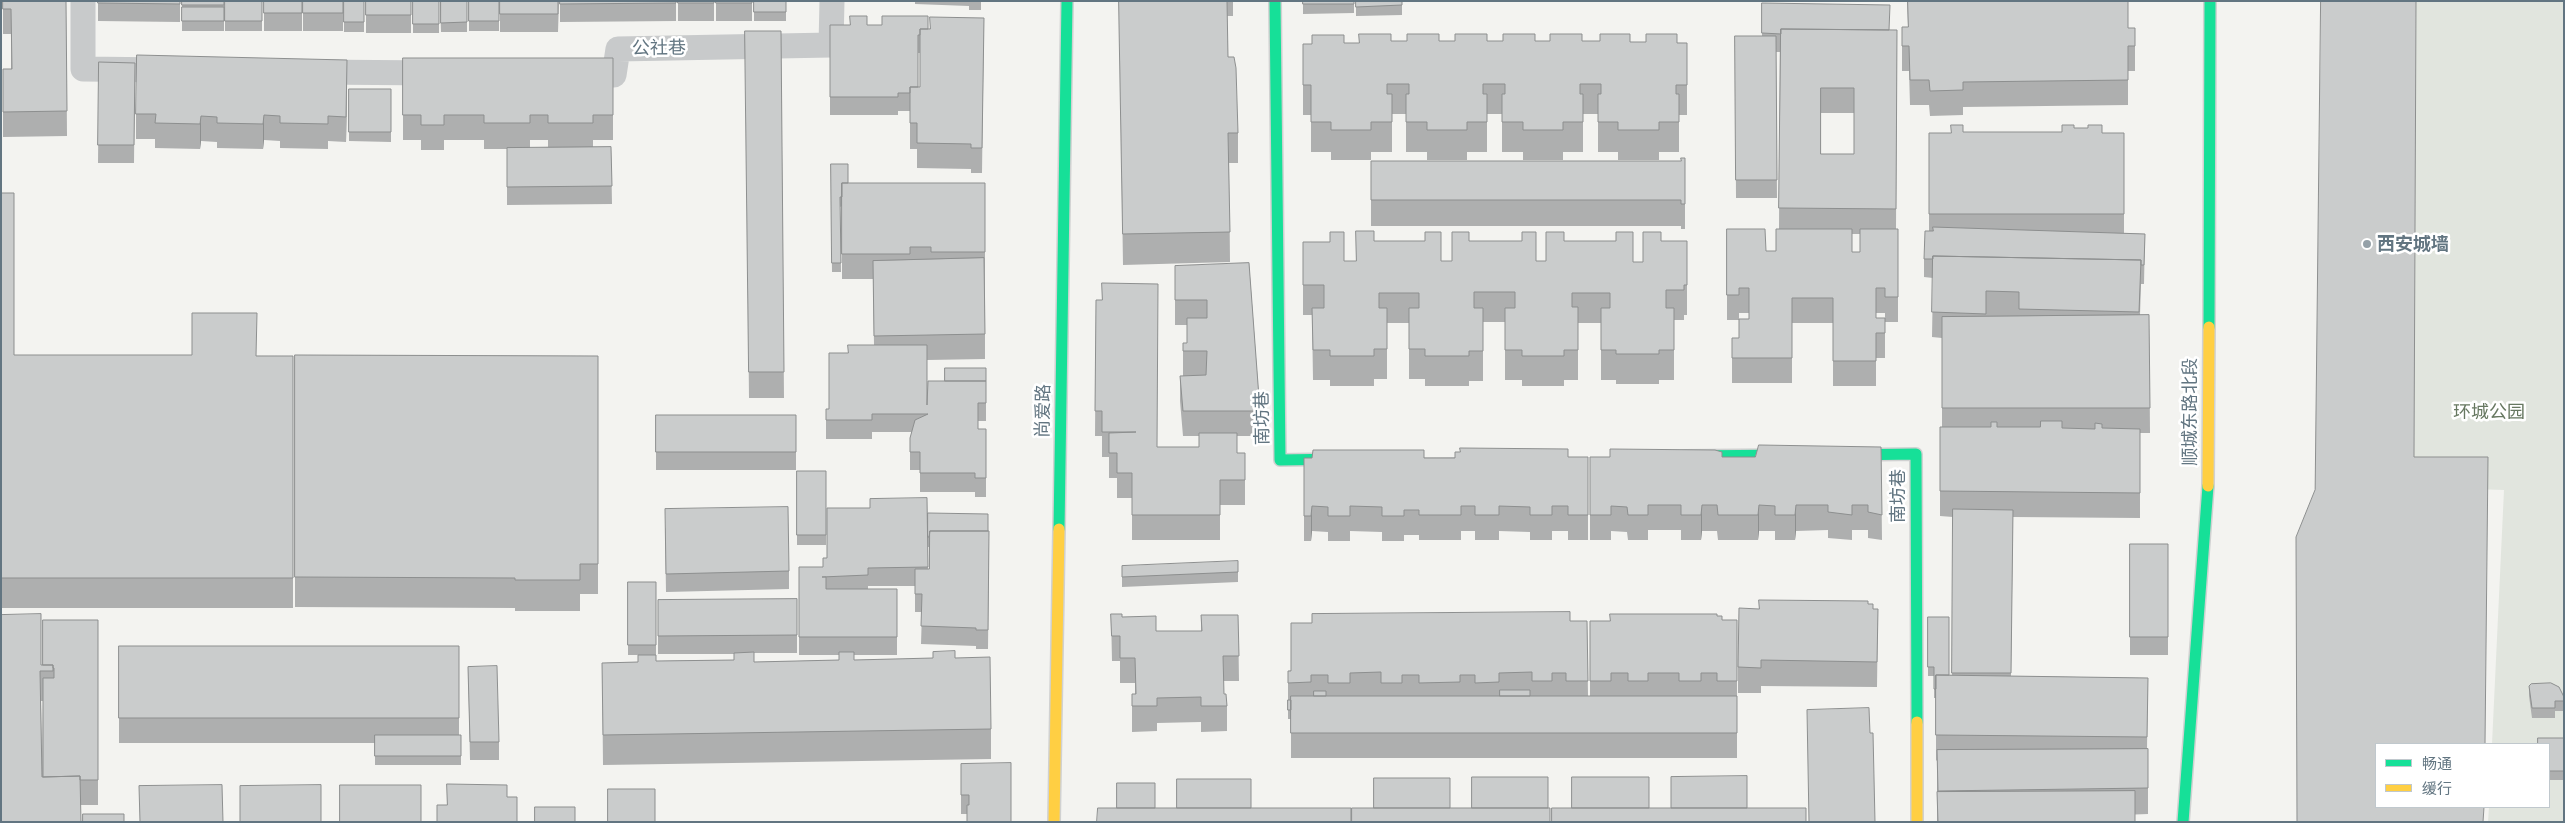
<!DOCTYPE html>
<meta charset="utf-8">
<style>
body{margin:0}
#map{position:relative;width:2565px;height:823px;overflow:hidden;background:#f3f3f0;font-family:Lato,"Noto Sans SC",sans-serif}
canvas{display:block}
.frame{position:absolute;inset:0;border:2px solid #627581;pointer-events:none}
.legend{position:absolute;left:2375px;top:743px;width:175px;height:65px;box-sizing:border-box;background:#fff;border:1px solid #c0c8cd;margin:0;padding:6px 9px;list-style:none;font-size:15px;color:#627581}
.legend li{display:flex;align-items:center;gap:10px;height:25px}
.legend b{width:25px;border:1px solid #c0c8cd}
</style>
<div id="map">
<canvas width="2565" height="823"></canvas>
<div class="frame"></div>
<ul class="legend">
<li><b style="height:6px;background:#16e098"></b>畅通</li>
<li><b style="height:6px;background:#ffcf43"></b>缓行</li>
</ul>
</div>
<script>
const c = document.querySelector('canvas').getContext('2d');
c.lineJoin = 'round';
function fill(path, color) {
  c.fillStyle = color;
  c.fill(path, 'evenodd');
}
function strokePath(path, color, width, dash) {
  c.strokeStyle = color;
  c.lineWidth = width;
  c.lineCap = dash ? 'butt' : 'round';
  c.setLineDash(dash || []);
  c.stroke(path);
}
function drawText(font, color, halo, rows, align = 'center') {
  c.font = font + ' Lato,"Noto Sans SC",sans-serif';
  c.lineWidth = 5;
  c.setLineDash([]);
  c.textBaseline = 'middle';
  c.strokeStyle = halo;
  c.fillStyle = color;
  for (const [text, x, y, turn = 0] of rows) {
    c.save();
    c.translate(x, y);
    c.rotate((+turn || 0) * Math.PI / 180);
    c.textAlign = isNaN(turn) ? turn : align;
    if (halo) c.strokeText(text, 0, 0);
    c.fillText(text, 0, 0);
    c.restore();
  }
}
const green = new Path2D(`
 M2416,1H2564V822H2488L2489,807H2549V744H2492L2504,490L2414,487Z`);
const lane = new Path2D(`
 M83,1V69L170,70
 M313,72L438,73
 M580,75H614L618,49L831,45L832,1`);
const fast = new Path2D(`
 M1275,1L1280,460L1342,459
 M2209,327L2210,1
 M1845,455L1916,454L1917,722
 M1685,456L1792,455
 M1059,529L1067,1
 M2183,822L2208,486`);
const slow = new Path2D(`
 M2208,486L2209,327
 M1917,722V822
 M1054,822L1059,529`);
const wall = new Path2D(`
 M3,1H66L67,136L3,137V69H11V34H3Z
 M98,1H180V22L98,21Z
 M182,1H224V31H182Z
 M225,1H262V31H225Z
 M264,1H302V31H264Z
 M303,1H343V31H303Z
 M344,1H364V32H344Z
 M366,1H411V33H366Z
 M413,1H439V33H413Z
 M440,1H467V32H441Z
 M469,1H499V31H469Z
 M500,1H559L558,32H500Z
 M560,1H676V21L560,22Z
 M678,1H714V21H678Z
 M716,1H752V21H716Z
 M754,1H786V21H754Z
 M915,1H981V10H969V6L915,4Z
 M1119,1H1233V16H1227L1228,57L1238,133V163H1229L1230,262L1123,265Z
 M1303,1H1354V13L1303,14Z
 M1356,1H1402V15L1356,16Z
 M1907,1L2128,28L2135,46V71H2128V105L1963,107V115L1930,116L1929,105H1910L1909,71H1902V27H1908Z
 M1762,3L1890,30H1897L1896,229H1898V322H1885V358H1876V386H1833V323H1792V383H1732V338H1739V320H1727V229L1766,251H1776L1779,229L1780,52H1776L1777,198H1736L1735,36H1762ZM1821,113H1854V154H1821ZM1852,234H1860V252H1852ZM1739,313H1749V319H1739ZM1876,313H1885V318H1876Z
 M984,18L982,173H971V169L917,168V149H910V111H898V115H830V25H867L928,29ZM918,53H920V87H918Z
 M745,31H781L784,398H749Z
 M1391,41H1582L1687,43V115H1679V152H1659V160H1618V152H1598V114H1583V152H1563V160H1523V152H1502V114H1487V152H1467V160H1427V152H1406V114H1392V152H1371V160H1331V152H1311V115H1303V85L1344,43H1359Z
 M403,58H613V140H593V147H611L612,204L507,205V149H484V140H444V150H421V140H403ZM530,140H548V147L530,148Z
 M99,62L135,63L134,163H98Z
 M347,86L346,142L328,141V149L280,148V141L264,140L263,149L217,148V142L201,141L200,149L155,148V139H136V114Z
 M349,89H391V142L349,141Z
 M2074,128L2102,133H2124V233L2145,234L2144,284H2141L2140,315H2149L2150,433H2140V518L2013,517L2011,676L2148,678L2147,749H2148V814L1937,822V761L1936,760V698H1934V676H1928V617L1949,675H1952L1953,517L1940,516V427H1942V338L1932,337L1933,278L1924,277V259L1929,231V133H1951L1963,132H2062Z
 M1685,158V229H1681V226H1371V161H1681Z
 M831,164L848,183H985V359L927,360V405L945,381L986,368V421H978V429H986V497H975V492H920V470H910V438L912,432H872V439H826V409H829L848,353L874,345L873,279H842V206L840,207L841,272H832Z
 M1,193L14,355L293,356V608H1Z
 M1452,232L1469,241L1536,261H1546L1564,241L1633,262H1643L1661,241H1687V315H1684V320H1674V380H1659V384H1616V380H1601V323H1578V380H1564V386H1522V380H1505V322H1483V381H1469V386H1425V379H1409V323H1387V379H1374V386H1330V380H1313L1312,315H1303V242L1344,261H1356L1374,241H1425L1441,261H1452Z
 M1249,263L1260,411V436H1237V453H1245V505H1220V540H1132V498H1117V478H1109V457H1102V436H1095L1096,300L1157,447H1199V436H1183L1180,401V376H1183V343H1187V325H1175V266Z
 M295,355L598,356V594H580V611H515V608L295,607Z
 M656,415H796V470H656Z
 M1881,447L1882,540L1868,538V530H1852V540L1828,538V530L1796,531L1795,540H1775V531H1759L1758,540H1718L1717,531H1702L1701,540H1681V530H1648V540H1628L1627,532L1611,531V540H1590V457H1755Z
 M1588,457V540H1568V531H1552V540H1530V532L1499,531V540H1475V531H1461V540H1419V535H1404V541H1382V532L1350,531V541H1328V532L1312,531L1311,541H1304V458Z
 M797,471H826V545H797Z
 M927,498L928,569H929V547H928V513L988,531L989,550L988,649H976V646L921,644L922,612H915V586H868V589H897V655H854V660L955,658L991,729V759L603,765L602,663L638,662V655H628V582H656V661L734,660V654H658V600L797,599V653H754V662L839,660V655H799V567H823L827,558L870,508Z
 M665,528L789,571V589L666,592Z
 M2130,544H2168V655H2130Z
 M1122,566L1238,572V582L1122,587Z
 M1868,604L1873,609H1878L1877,687L1761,686V693H1738V667L1759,609Z
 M1111,614L1122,617L1156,631H1201V615H1238L1239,681H1223L1224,694L1227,706V731L1201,732V722L1157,723V731L1132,732V694H1135V683H1120V661H1112Z
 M1717,616L1722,620H1737V758H1291V719H1288V671L1570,621H1587L1588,696H1590V621H1610Z
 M98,620V805H81L1,822L41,665H43ZM41,701H43L42,777Z
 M119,646H459V735H461V765H375V743H119Z
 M468,667L499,742V760H470Z
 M2529,686L2564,697V711H2555V718H2532L2529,696Z
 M2564,738V780H2549V744Z
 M961,764L1011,822L967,814H961Z`);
const shadedWall = new Path2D(`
 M347,60V86L346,142V117Z
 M264,115V140L263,149V124Z
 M201,116V141L200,149V124Z
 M1702,505V531L1701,540V515Z
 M1759,505V531L1758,540V515Z
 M1796,505V531L1795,540V515Z
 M1312,506V531L1311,541V516Z`);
const building = new Path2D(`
 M3,1H66L67,111L3,112V69H12L11,9H3Z
 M98,1H180V4L98,3Z
 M182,1H224V5H182Z
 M225,1H262V21H225Z
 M264,1H302V13H264Z
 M303,1H343V13H303Z
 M344,1H364V22H344Z
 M366,1H411V15H366Z
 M413,1H439V24H413Z
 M441,1H467V22L441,23Z
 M469,1H499V21H469Z
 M500,1H558V14H500Z
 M560,1H676V3L560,4Z
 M678,1H714V3H678Z
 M716,1H752V3H716Z
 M754,1H786V12H754Z
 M1119,1H1227L1228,57H1234L1236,68L1238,133H1228L1230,232L1123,234Z
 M1303,1H1354V4H1303Z
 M1356,1H1402V5L1356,7Z
 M1908,1H2128V28H2135V46H2128V80L1963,82V90L1930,91L1929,80H1910L1909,46H1902V27H1908Z
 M2321,1H2416L2414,457H2488L2485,744H2376V807H2484L2483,822H2297L2296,537L2315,490Z
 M1762,3L1890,5L1889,30L1781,29V34L1762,33Z
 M182,7H224V21H182Z
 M850,16H867V25H882V16H928V29H920V35H918V87H910V93H898V97H830V25H850Z
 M930,17L984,18L982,148H971V144L917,143V123H910V87H920V29H930Z
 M1781,29L1897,30L1896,209L1779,208ZM1821,88H1854V154H1821Z
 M745,31H781L784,372H749Z
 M1359,34H1391V41H1407V34H1439V41H1455V34H1487V41H1503V34H1535V41H1550V34H1582V41H1600V34H1630V42H1646V34H1677V43H1687V85H1676V94H1679V122H1659V130H1618V122H1598V94H1601V84H1580V94H1583V122H1563V130H1523V122H1502V94H1505V84H1483V94H1487V122H1467V130H1427V122H1406V94H1409V84H1387V94H1392V122H1371V130H1331V122H1311V85H1303V44H1312V35H1344V43H1359Z
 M1735,36H1776L1777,180H1736Z
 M137,55L347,60L346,117L328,116V124L280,123V116L264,115L263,124L217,123V117L201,116L200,124L155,123L156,114H136Z
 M403,58H613V115H593V123H548V115H530V123H484V115H444V125H421V115H403Z
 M99,62L135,63L134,145H98Z
 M349,89H391V132H349Z
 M1951,125H1963V132H2062V125H2074V128H2088V125H2102V133H2124V214H1929V133H1951Z
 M611,147L612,186L507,187V148Z
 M1681,158H1685V204H1681V200H1371V161H1681Z
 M831,164H848V183H842V197H840L841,263H832Z
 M842,183H985V252H931V247H910V254H842Z
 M1,193H14V355H192V313H257L256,356H293V578H1Z
 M1933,227L2145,234L2144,265H2141V260L1933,256V259H1924L1925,231H1933Z
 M1727,229H1765L1766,251H1776V229H1852V252H1860V229H1898V297H1885V288H1876V318H1885V333H1876V361H1833V298H1792V358H1732V338H1739V319H1749V288H1739V295H1727Z
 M1356,231H1374V241H1425V232H1441V261H1452V232H1469V241H1522V232H1536V261H1546V232H1564V241H1616V232H1633V262H1643V232H1661V241H1687V285H1684V290H1666V308H1674V350H1659V354H1616V350H1601V308H1610V293H1572V307H1578V350H1564V356H1522V350H1505V308H1515V292H1474V308H1483V351H1469V356H1425V349H1409V308H1419V293H1379V308H1387V349H1374V356H1330V350H1313L1312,308H1324V285H1303V242H1330V232H1344V261H1356Z
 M1933,256L2141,260L2139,312L2019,309V292L1986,291V314L1932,312Z
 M984,258L985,334L874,336L873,261Z
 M1249,263L1260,411H1183L1180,376L1206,375L1207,351H1183V343H1187V318H1207V300H1175V266Z
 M1102,283L1158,284L1157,447H1199V433H1237V453H1245V480H1220V515H1132V473H1117V453H1109V433L1136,432H1102V411H1095L1096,300H1102Z
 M2149,315L2150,408H1942V317Z
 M848,345H927V405L928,381H986V403H978V429H986V478H975V473H920V452H910V438L915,420L928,414H872V420H826V409H829V353H848Z
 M295,355L598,356V564H580V580H515V578L295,577Z
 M945,368H986V381H945Z
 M656,415H796V452H656Z
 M2041,421H2062V428L2095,429V423L2102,424V428L2140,429V493L1940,491V427H1991V422H1997V427H2040Z
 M1759,445L1881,447L1882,515L1868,512V505H1852V515L1828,512V505H1796L1795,515H1775V506L1759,505L1758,515H1718L1717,505H1702L1701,515H1681V505H1648V515H1628L1627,507L1611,506V515H1590V457H1610V449L1715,450L1722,452V457H1755Z
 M1460,448L1568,449V457H1588V515H1568V506H1552V515H1530V507L1499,506V515H1475V506H1461V515H1419V510H1404V516H1382V507L1350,506V516H1328V507L1312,506L1311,516H1304V458H1312L1313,450H1424V458H1455V452H1460Z
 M797,471H826V535H797Z
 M927,498L928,567L868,568V575L822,577H826V589H897V637H799V567H823V558H827V508H870V499Z
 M788,507L789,571L666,574L665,509Z
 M1953,509L2013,510L2011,673H1952Z
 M928,513L988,514V531H930L929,537H928Z
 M930,531H989L988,630H976V628L921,626L922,594H915V569H929Z
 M2130,544H2168V637H2130Z
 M1238,561V572L1122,577V566Z
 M628,582H656V645H628Z
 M797,599V635L658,636V600Z
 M1759,600L1868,601V604H1873V609H1878L1877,662L1761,660V668L1738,667L1739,608L1759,609Z
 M1570,612V621H1587L1588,681H1566V673H1552V681H1532V672L1499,673V682L1475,683V675H1460V682L1419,683V675H1402V683H1381V672L1350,673V683H1328V675H1311V682L1288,683V671H1291V623H1312V614Z
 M41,614V665H53V671H40L42,777L80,776L81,822H1V615Z
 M1111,614H1122V617L1156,616V631H1202L1201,615H1238L1239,656H1223L1224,694H1226L1227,706H1201V697L1157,698V706H1132V694H1136L1135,658H1120V636H1112Z
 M1610,614H1717V616H1722V620H1737V681H1717V673H1701V681H1679V673H1648V681H1628V673H1611V681H1590V621H1610Z
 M1928,617H1949V675H1936V689H1934V667H1928Z
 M43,620H98V780H80V776L43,777V678H54V668H53V665H43Z
 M119,646H459V718H119Z
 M955,651V658L990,657L991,729L603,735L602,663L638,662V655H656V661L734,660V653L754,652V662L839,660V652H854V660L933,658V652Z
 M497,666L499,742H470L468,667Z
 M1936,675L2148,678L2147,737L1936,735Z
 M2551,683L2559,687L2564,697V701H2555V708H2532L2529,686L2531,684Z
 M1500,690H1530V696H1500Z
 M1314,691H1326V696H1314Z
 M1291,696H1737V733H1291Z
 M1288,700H1291V710H1288Z
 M1869,708L1870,733H1873L1875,822H1809L1807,710Z
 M375,735H461V756H375Z
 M2538,738H2564V771H2549V744H2538Z
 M2148,749V788L1938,791L1937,750Z
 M1011,763V822H967V805H969V795H961V764Z
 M1747,776V808H1671V777Z
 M1472,777H1548V808H1472Z
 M1572,777H1649V808H1572Z
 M1374,778H1450V808H1374Z
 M1177,779H1251V808H1177Z
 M1117,783H1155V808H1117Z
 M447,784L507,785V797H517V822H437V805H447Z
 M222,785L223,822H140L139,786Z
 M321,785V822H240V786Z
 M340,785H421V822H340Z
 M608,789H655V822H608Z
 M2135,791V822H1938L1937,792Z
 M535,807H575V822H535Z
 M1098,808H1351V822H1097Z
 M1352,808H1550V822H1352Z
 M1552,808H1806V822H1552Z
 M83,814H124V822H83Z`);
const markers = [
 [2367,244,5,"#95a1a8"]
];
const streetNames = [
 ["公社巷",659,48,-1],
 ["尚爱路",1043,411,-89],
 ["顺城东路北段",2190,412,-90],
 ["南坊巷",1262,418,-91],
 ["南坊巷",1898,496,-90]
];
const poiNames = [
 ["西安城墙",2377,244]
];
const parkNames = [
 ["环城公园",2489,412]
];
fill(green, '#e1e5de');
strokePath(fast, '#d0d1d1', 14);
strokePath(slow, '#d0d1d1', 14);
strokePath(lane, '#c8cacb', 25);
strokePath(fast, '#16e098', 11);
strokePath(slow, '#ffcf43', 11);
fill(wall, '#aeafaf');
fill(shadedWall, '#8d8f8f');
fill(building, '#cacccc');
strokePath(building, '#8d8f8f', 1);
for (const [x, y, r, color] of markers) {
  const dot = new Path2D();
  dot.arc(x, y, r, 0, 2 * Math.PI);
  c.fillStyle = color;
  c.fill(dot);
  strokePath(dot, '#fff', 2);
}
drawText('18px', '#627581', '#fff', streetNames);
drawText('bold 18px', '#627581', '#fff', poiNames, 'left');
drawText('18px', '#677861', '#fff', parkNames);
</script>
